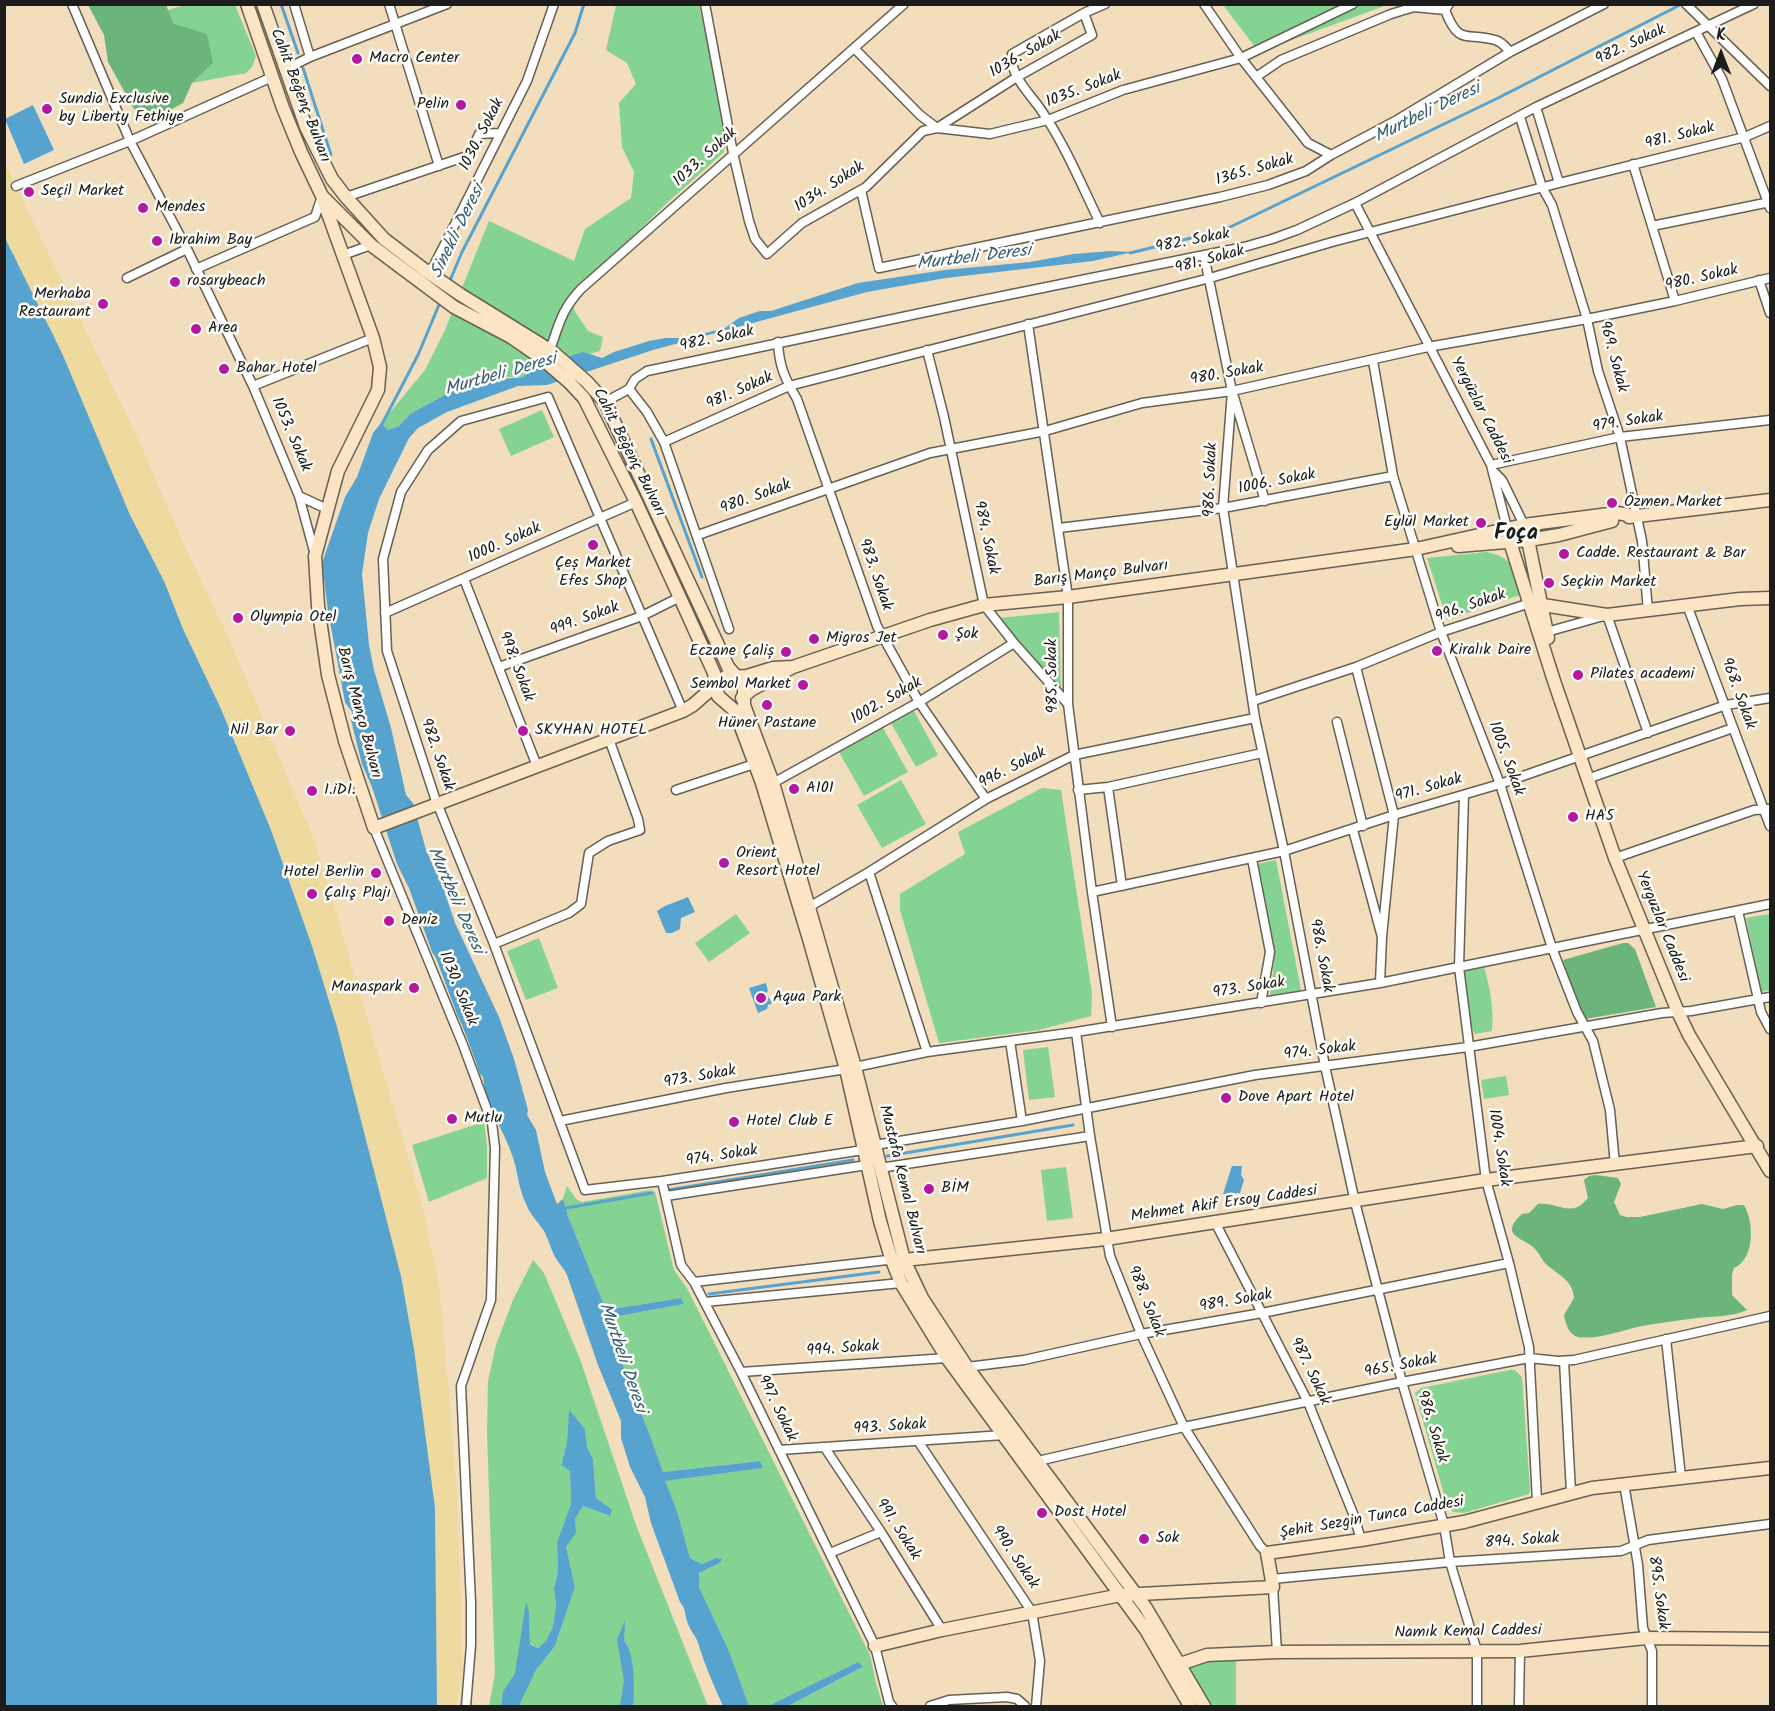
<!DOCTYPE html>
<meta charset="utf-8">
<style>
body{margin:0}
#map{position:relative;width:1775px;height:1711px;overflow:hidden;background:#f2ddbd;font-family:Kalam,sans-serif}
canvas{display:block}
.frame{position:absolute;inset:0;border:6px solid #1c1c1c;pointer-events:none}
.north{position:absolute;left:1691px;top:24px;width:60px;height:60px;-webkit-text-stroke:4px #fdfcf7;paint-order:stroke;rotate:0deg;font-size:16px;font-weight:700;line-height:24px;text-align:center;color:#1c1c1c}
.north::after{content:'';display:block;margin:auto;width:21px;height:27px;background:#1c1c1c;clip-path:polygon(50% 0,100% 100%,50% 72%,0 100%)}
</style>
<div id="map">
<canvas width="1775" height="1711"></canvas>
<div class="frame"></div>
<div class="north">K</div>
</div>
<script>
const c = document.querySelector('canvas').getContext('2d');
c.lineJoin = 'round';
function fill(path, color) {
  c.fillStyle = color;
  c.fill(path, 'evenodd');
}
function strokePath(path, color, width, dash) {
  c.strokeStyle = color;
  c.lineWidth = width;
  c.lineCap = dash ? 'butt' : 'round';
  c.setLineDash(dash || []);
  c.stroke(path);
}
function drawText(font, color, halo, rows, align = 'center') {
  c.font = font + ' Kalam,sans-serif';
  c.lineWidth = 5;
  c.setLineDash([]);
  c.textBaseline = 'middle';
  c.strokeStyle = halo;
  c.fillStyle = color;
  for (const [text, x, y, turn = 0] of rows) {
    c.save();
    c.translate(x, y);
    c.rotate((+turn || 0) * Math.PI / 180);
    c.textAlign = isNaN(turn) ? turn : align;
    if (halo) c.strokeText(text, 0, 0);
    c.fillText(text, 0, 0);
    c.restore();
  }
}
const green = new Path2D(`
 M185,5H235L256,56L252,67L246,73L192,83L213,63L174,24L168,10Z
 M616,5H699L718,85L726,145L723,153L668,202L576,292L574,310L588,331L603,337L600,351L538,369L523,377H508L450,392L410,414L399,426L388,430L381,423L425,370L445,330L489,221L574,261L585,229L631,198L634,172L622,147L619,103L636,84L627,63L606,50Z
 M1223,5H1387L1278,45L1255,47Z
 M542,410L554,437L511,456L499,429Z
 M1487,552C1516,559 1513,569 1520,595L1447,620L1427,558Z
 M1059,612L1061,690L999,618Z
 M914,711L938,755L916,767L891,723Z
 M883,728L908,772L864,796L839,752Z
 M901,780L926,824L882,848L857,805Z
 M1042,788L1061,790L1092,993L1091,1016L1039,1030L939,1043L900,910V894L965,854L958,832Z
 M1276,860L1301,990L1270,995L1274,965V945L1257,864Z
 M736,914L750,933L709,962L695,943Z
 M1770,914V990L1761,992L1746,918Z
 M539,938L558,988L526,1000L507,951Z
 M1478,965L1484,967C1490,987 1494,1010 1492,1031L1475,1034L1472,1028L1461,978C1464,968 1468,966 1478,965Z
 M1048,1047L1055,1097L1029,1100L1023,1050Z
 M1506,1076L1509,1095L1484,1099L1481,1080Z
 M484,1122L487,1145V1178L429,1202L412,1145Z
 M1066,1167L1073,1218L1047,1221L1041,1170Z
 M567,1186L576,1199L582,1202L650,1190L655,1192L674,1270L687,1288L870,1655L876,1683L883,1706H788L862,1668L858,1662L768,1706H749L729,1651L699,1587V1573L720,1563L716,1558L702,1564L690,1558L678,1514L664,1481L762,1468L759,1461L663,1472C646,1420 622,1371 608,1318L684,1304L681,1298L606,1310L568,1216L563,1199Z
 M533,1260L544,1273L580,1359L636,1525L708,1706H519L536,1670L555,1646L575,1587L566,1547L575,1533V1519L583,1506L609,1516L596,1498L593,1459L587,1447L585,1429L569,1412L567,1442L561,1464L570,1471L571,1504L557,1542L558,1572L554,1587L556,1606L553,1626L546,1641L538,1648L530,1643L529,1612L515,1673L503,1691L501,1706H489L495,1674L487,1432L488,1381L496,1345L513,1300Z
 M1510,1370H1515L1522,1377L1530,1489L1529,1494L1464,1513L1453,1512L1447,1505L1415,1393L1421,1388Z
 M1236,1658V1706H1210L1189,1671L1190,1665L1193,1662Z`);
const forest = new Path2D(`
 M88,5H166L174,24L207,34L213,63L192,83L183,103L148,122L134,109L108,62L104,35Z
 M1623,943H1628L1635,949L1656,1007L1585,1019L1580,1013L1563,960Z
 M1596,1175L1618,1178L1621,1184L1614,1202L1620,1215L1626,1217H1640L1702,1204L1723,1209L1737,1205H1744C1754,1222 1755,1259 1734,1268L1732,1274V1295L1747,1310C1732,1317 1713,1316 1697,1318C1679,1320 1660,1323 1642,1326C1622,1330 1599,1340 1578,1337C1569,1335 1565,1323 1564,1315L1574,1298C1573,1279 1557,1275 1545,1263C1541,1258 1538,1251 1533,1247C1521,1237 1499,1235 1522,1214L1529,1213L1538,1204C1559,1202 1571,1219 1588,1198L1584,1180L1589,1176Z`);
const sand = new Path2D(`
 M4,161L138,439L185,547L230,641L315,842L421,1200L439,1285L454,1453L458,1510L463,1669L456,1706H437L435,1508L414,1349L401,1276L337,1027L312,946L271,830L221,709L183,629L164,581L130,515L62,353L5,238Z`);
const water = new Path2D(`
 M33,105L54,150L24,164L5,119Z
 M5,238L62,353L130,515L164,581L183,629L221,709L271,830L312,946L337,1027L401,1276L414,1349L435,1508L437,1706H5Z
 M1110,251L1133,252L1093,261L946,278L867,292L653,350L547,385L518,386L447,412L418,428L409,438L379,499L368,533L362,574L369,645L374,670L391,728L406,795L413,803L426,850L443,887L455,923L499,1017L514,1059L528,1110L527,1115L536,1130L545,1172L557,1204L563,1199L568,1216L606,1310L681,1298L684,1304L608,1318C622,1371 646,1420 663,1472L760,1461L763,1468L665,1481L678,1514L690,1558L702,1564L716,1558L722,1559L720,1563L699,1573V1587L729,1651L749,1706H723C713,1684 704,1663 697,1640C695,1635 690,1630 688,1624C684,1614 687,1611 680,1602L651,1523L645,1497L630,1467L621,1438V1421L598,1365L567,1275C564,1268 560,1265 557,1260C551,1251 549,1240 544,1231C538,1222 530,1214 526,1204C520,1192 518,1177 515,1164C507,1134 486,1108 483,1077L480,1074C478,1067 461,1020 458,1017L436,958L432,952L409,888L397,864L372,787L362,764L351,720L352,712L345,702L328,611L322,563L345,497L357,477L373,433L381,423L388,430L399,426L410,414L450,392L492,380L523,377L540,366L583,352L602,358L614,352L649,341L665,338H686L725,328L739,318L760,311H771L858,283L945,270L1030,262L1074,254Z
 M688,897L695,912L681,918L680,929L672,933H666L657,911L665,906Z
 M766,983L768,991L766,993L772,1003L768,1005L767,1009L758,1013L749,988Z
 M1232,1166H1242L1241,1175L1244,1180L1240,1193L1223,1194Z
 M569,1410L585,1429L587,1447L593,1459L596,1498L612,1510L610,1516L583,1506L575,1519L576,1533L566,1547L575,1587L555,1646L536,1670L519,1706H501L503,1691L515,1673L526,1602L529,1612L530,1644L538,1648L546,1641L553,1626L556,1606L554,1588L558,1572L557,1542L571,1504L570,1471L561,1465L567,1442Z
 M625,1620L624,1641C635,1652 635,1691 633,1706H620L624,1680L617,1640Z
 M858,1662L863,1667L788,1706H768Z`);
const stream = new Path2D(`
 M281,4L298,53
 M303,68L331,155
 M1130,253L1224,230L1498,98L1682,4
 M449,283L462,252L575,33L584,4
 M381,426L418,355L441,300
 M651,439L702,577
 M887,1156L1073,1125
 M668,1190L853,1160
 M566,1208L652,1193
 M709,1294L879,1272`);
const street = new Path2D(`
 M72,4L130,141L187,249L253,386L299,496L315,555
 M294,4L310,57
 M389,4L439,166
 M705,4L733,153L749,221L755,239L767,254L802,223L866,187L923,131L937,128L990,134L1048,120L1123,90L1241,58L1353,4
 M1204,4L1241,58L1308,143L1331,155
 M1686,4L1770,86
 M1445,10C1459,46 1465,32 1495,40C1500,41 1506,47 1510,52
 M1084,13L1012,54C1009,73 1028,92 1039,107C1064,142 1081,184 1100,223
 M1696,32L1722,79L1770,208
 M854,48L920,115L937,128
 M286,69L310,57L447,4
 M1256,77L1281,60L1391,14L1414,7L1445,10L1449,4
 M1536,107L1559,183
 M1520,117L1542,187L1552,205L1587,319L1598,371L1620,437L1642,541L1648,611
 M937,128L1017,77L1092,35L1084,13L1105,4
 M1633,164L1675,301
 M16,186L130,141L272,77
 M861,190L879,268L1220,197L1268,185L1306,171L1331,155L1397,120L1510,52L1604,4
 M346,197L470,155L479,134L499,133
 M1355,203L1491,465L1507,528
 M1652,226L1770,202
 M343,255L371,245
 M1204,255L1232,391L1223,508L1255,718L1284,851L1325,1066L1355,1202L1402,1382L1444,1525L1450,1562L1477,1651V1706
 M196,269L315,217L322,196
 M426,271L433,267L449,236L527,81L554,4
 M127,278L187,249
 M1759,280L1770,313
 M1028,324L1068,597V704L1092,892L1112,1027
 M778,342C779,366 785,379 797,399L877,626L919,702L986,799
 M550,350C559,324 562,309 581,289L904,4
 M927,350L944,417L984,605L1014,643L1068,704
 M1373,361L1393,476L1441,632L1500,784L1552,948L1577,1012L1593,1041L1610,1110L1615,1165
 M253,386L373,338
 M629,389L647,412L664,442L729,629
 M1234,397L1265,501
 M605,402L629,389L635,379L647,371L978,301L1244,247L1272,239L1297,230L1355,203L1536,107L1754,4
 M664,442L789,386L1210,278L1332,242L1559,183L1745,137L1770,126
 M1491,465L1620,437L1770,420
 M1495,473L1502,480L1524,525
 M299,496L327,509
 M1059,528L1223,508L1393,476
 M698,535L930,453L1045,431L1142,403L1232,391L1428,347L1587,319L1675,301L1770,278
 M464,579L537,766
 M1687,605L1770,826
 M385,613L636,502
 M1543,633L1607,615L1648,733
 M499,667L642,616L680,597
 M1356,667L1394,815L1382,937
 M1253,701L1356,667L1441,632L1530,603
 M683,711L548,397L461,421L428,450L401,492L383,559L387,651L435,798L494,944L585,1190L662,1181L863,1150
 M1337,722L1363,826
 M1587,779L1733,728
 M773,783L919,702L1014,643
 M1108,787L1122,886
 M676,790L754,764
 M1078,790L1108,787L1262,753
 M1464,795L1459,967L1486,1180L1509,1263L1529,1347L1537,1501
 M374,828L463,1045L492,1123L495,1148L491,1300L461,1386L471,1603V1645L466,1706
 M1353,830L1382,937L1380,983
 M1615,858L1754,810L1770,809
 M1252,859L1270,952L1261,1003
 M869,872L927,1052
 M1092,892L1284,851L1394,815L1500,784L1726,705L1770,698
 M809,907L869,872L986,799L1074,755L1255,718
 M1738,911L1761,1012L1770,1029
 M494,944L569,913L581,904L589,853L608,841L640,830L638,819L609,739
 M1076,1032L1090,1136L1110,1256L1141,1334L1184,1427L1260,1546L1267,1553
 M1010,1041L1022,1121
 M855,1067L927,1052L1076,1032L1380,983L1770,904
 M560,1121L726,1088L846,1069
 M875,1145L1022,1121L1255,1075L1468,1047L1662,1013L1691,1011L1770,997
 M880,1168L1090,1136
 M662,1181L681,1265L694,1282L741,1372L875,1646L889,1702L892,1706
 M666,1196L867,1165
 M1216,1224L1308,1402L1354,1516L1361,1540
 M694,1282L896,1259
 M705,1302L901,1283L902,1280
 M1666,1339L1681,1477
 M1564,1361L1571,1492
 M967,1367L1024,1360L1141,1334L1262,1313L1509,1263
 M741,1372L947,1358
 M918,1441L1032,1612L1040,1661L1036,1706
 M825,1448L881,1532L942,1630
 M779,1450L1004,1435
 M1038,1461L1184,1427L1402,1382L1529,1358L1558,1361L1574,1360L1770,1316
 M1624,1484L1638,1565L1643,1628L1652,1651V1706
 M830,1553L881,1532
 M1272,1579L1450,1562L1621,1551L1648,1540L1770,1524
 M1273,1587L1277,1652
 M930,1706L949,1700L1007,1697L1017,1699L1025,1706
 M1519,1706L1520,1651`);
const secondary = new Path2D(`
 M247,4L283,108L301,152L322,196L371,245L454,307L511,337L540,357L569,382L584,398L636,502L687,613L714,673L718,696L733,709L738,719L762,783L809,939L846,1069L880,1221L891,1258L901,1283L947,1358L1146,1630L1190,1706
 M263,4L306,127L332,179L346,197L384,239L426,271L461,295L553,352L587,382L605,402L724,658L728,667L744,685V705L773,783L855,1067L904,1260L922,1298L967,1367L1146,1608L1204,1706
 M323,200L373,338L380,367L378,390L338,471L315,556L318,606L328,675L345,741L374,828L683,711L693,705L725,677L747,676L773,668L793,667
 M1629,517L1770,500
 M1507,528L1510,542L1554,681L1615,858L1678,1012L1689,1035L1770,1171
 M1527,535L1548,638
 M1458,546L1529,540L1559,535L1612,521
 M1530,603L1607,615L1740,599L1770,598
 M742,698L751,690L793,667L930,620L984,605L1068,597L1416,549L1524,525L1617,513L1635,516
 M904,1260L1106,1239L1486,1180L1757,1146
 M875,1646L942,1630L1121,1595L1273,1587L1267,1553L1361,1540L1464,1522L1592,1488L1770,1468
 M1174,1666L1207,1655L1277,1652L1520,1651L1646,1638L1770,1639`);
const markers = [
 [357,59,6,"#b5179e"],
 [461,105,6,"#b5179e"],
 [47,109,6,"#b5179e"],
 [29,192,6,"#b5179e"],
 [143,208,6,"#b5179e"],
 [157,241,6,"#b5179e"],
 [175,282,6,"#b5179e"],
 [103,304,6,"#b5179e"],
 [196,329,6,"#b5179e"],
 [224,369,6,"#b5179e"],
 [1612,503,6,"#b5179e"],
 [1481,523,6,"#b5179e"],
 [593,545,6,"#b5179e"],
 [1564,554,6,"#b5179e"],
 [1549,583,6,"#b5179e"],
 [238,618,6,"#b5179e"],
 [943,635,6,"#b5179e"],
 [814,639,6,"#b5179e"],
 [1437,651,6,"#b5179e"],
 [786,652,6,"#b5179e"],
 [1578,675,6,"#b5179e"],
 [803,685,6,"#b5179e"],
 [767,705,6,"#b5179e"],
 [290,731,6,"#b5179e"],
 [523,731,6,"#b5179e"],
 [794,789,6,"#b5179e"],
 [312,791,6,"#b5179e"],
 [1573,817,6,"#b5179e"],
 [724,863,6,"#b5179e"],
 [376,873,6,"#b5179e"],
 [312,894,6,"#b5179e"],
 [389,921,6,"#b5179e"],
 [414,988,6,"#b5179e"],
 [761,998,6,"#b5179e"],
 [1226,1098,6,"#b5179e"],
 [452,1119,6,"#b5179e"],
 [734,1122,6,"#b5179e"],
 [929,1189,6,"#b5179e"],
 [1042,1513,6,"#b5179e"],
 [1144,1539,6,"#b5179e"]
];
const streetNames = [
 ["982. Sokak",1631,46,-25],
 ["1036. Sokak",1026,55,-30],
 ["1035. Sokak",1084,90,-21],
 ["Cahit Beğenç Bulvarı",299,96,69],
 ["1030. Sokak",483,135,-63],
 ["981. Sokak",1680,137,-14],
 ["1033. Sokak",706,158,-42],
 ["1365. Sokak",1255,171,-16],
 ["1034. Sokak",830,188,-33],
 ["982. Sokak",1193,242,-11],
 ["981. Sokak",1210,261,-15],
 ["980. Sokak",1702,279,-13],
 ["982. Sokak",717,340,-12],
 ["969. Sokak",1612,357,75],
 ["980. Sokak",1227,375,-10],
 ["981. Sokak",740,392,-24],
 ["Yergüzlar Caddesi",1480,411,63],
 ["979. Sokak",1628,423,-9],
 ["1053. Sokak",290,435,67],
 ["Cahit Beğenç Bulvarı",628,453,63],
 ["986. Sokak",1212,480,-88],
 ["1006. Sokak",1277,483,-11],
 ["980. Sokak",756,498,-20],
 ["984. Sokak",985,538,78],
 ["1000. Sokak",505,544,-24],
 ["983. Sokak",874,575,71],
 ["Barış Manço Bulvarı",1101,575,-7],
 ["996. Sokak",1471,607,-19],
 ["999. Sokak",585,620,-20],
 ["998. Sokak",515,667,69],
 ["985. Sokak",1054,676,-91],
 ["968. Sokak",1737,694,70],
 ["1002. Sokak",887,702,-30],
 ["Barış Manço Bulvarı",358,713,75],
 ["982. Sokak",436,755,71],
 ["1005. Sokak",1505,759,70],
 ["996. Sokak",1013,769,-27],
 ["971. Sokak",1429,789,-16],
 ["Yerguzlar Caddesi",1661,927,68],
 ["986. Sokak",1320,956,79],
 ["1030. Sokak",457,989,68],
 ["973. Sokak",1249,989,-9],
 ["974. Sokak",1320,1052,-7],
 ["973. Sokak",700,1078,-10],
 ["1004. Sokak",1498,1148,81],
 ["974. Sokak",722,1157,-9],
 ["Mustafa Kemal Bulvarı",901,1180,76],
 ["Mehmet Akif Ersoy Caddesi",1224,1205,-8],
 ["988. Sokak",1145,1302,68],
 ["989. Sokak",1236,1302,-10],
 ["994. Sokak",843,1350,-4],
 ["965. Sokak",1401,1367,-11],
 ["987. Sokak",1309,1372,64],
 ["997. Sokak",776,1409,64],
 ["986. Sokak",1431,1427,73],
 ["993. Sokak",890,1428,-4],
 ["Şehit Sezgin Tunca Caddesi",1372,1519,-10],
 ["991. Sokak",897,1530,57],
 ["894. Sokak",1522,1542,-4],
 ["990. Sokak",1014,1558,56],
 ["895. Sokak",1657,1593,82],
 ["Namık Kemal Caddesi",1468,1633,-1]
];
const poiNames = [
 ["Macro Center",369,59],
 ["Sundia Exclusive",59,100],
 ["by Liberty Fethiye",59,118],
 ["Pelin",449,105,"right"],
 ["Seçil Market",41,192],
 ["Mendes",155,208],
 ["Ibrahim Bay",169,241],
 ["rosarybeach",187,282],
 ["Merhaba",91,295,"right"],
 ["Restaurant",91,313,"right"],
 ["Area",208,329],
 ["Bahar Hotel",236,369],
 ["Özmen Market",1624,503],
 ["Eylül Market",1469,523,"right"],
 ["Cadde. Restaurant & Bar",1576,554],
 ["Çeș Market",593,564,"center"],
 ["Efes Shop",593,582,"center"],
 ["Seçkin Market",1561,583],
 ["Olympia Otel",250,618],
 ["Şok",955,635],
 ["Migros Jet",826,639],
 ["Kiralık Daire",1449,651],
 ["Eczane Çaliș",774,652,"right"],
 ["Pilates academi",1590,675],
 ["Sembol Market",791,685,"right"],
 ["Hüner Pastane",767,724,"center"],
 ["Nil Bar",278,731,"right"],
 ["SKYHAN HOTEL",535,731],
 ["A101",806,789],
 ["I.iDI.",324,791],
 ["HA5",1585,817],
 ["Orient",736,854],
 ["Resort Hotel",736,872],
 ["Hotel Berlin",364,873,"right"],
 ["Çalış Plajı",324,894],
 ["Deniz",401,921],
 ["Manaspark",402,988,"right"],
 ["Aqua Park",773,998],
 ["Dove Apart Hotel",1238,1098],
 ["Mutlu",464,1119],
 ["Hotel Club E",746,1122],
 ["BİM",941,1189],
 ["Dost Hotel",1054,1513],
 ["Sok",1156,1539]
];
const waterNames = [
 ["Murtbeli Deresi",1428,114,-26],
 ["Sinekli Deresi",459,232,-64],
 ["Murtbeli Deresi",974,259,-7],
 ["Murtbeli Deresi",501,376,-16],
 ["Murtbeli Deresi",454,901,66],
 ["Murtbeli Deresi",621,1358,71]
];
const districtNames = [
 ["Foça",1516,535]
];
fill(green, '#84d392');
fill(forest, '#6bb57c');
fill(sand, '#eeda9e');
fill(water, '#56a3cf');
strokePath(stream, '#56a3cf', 3);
strokePath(street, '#676054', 11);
strokePath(secondary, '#676054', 15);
strokePath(street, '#fff', 8);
strokePath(secondary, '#fce5c4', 12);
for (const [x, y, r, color] of markers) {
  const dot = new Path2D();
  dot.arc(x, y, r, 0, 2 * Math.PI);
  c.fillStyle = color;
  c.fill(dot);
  strokePath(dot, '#fdfcf7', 2);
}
drawText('16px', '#1c1c1c', '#fdfcf7', streetNames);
drawText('16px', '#1c1c1c', '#fdfcf7', poiNames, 'left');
drawText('italic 18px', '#396076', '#fdfcf7', waterNames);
drawText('bold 22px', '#1c1c1c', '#fdfcf7', districtNames);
</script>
